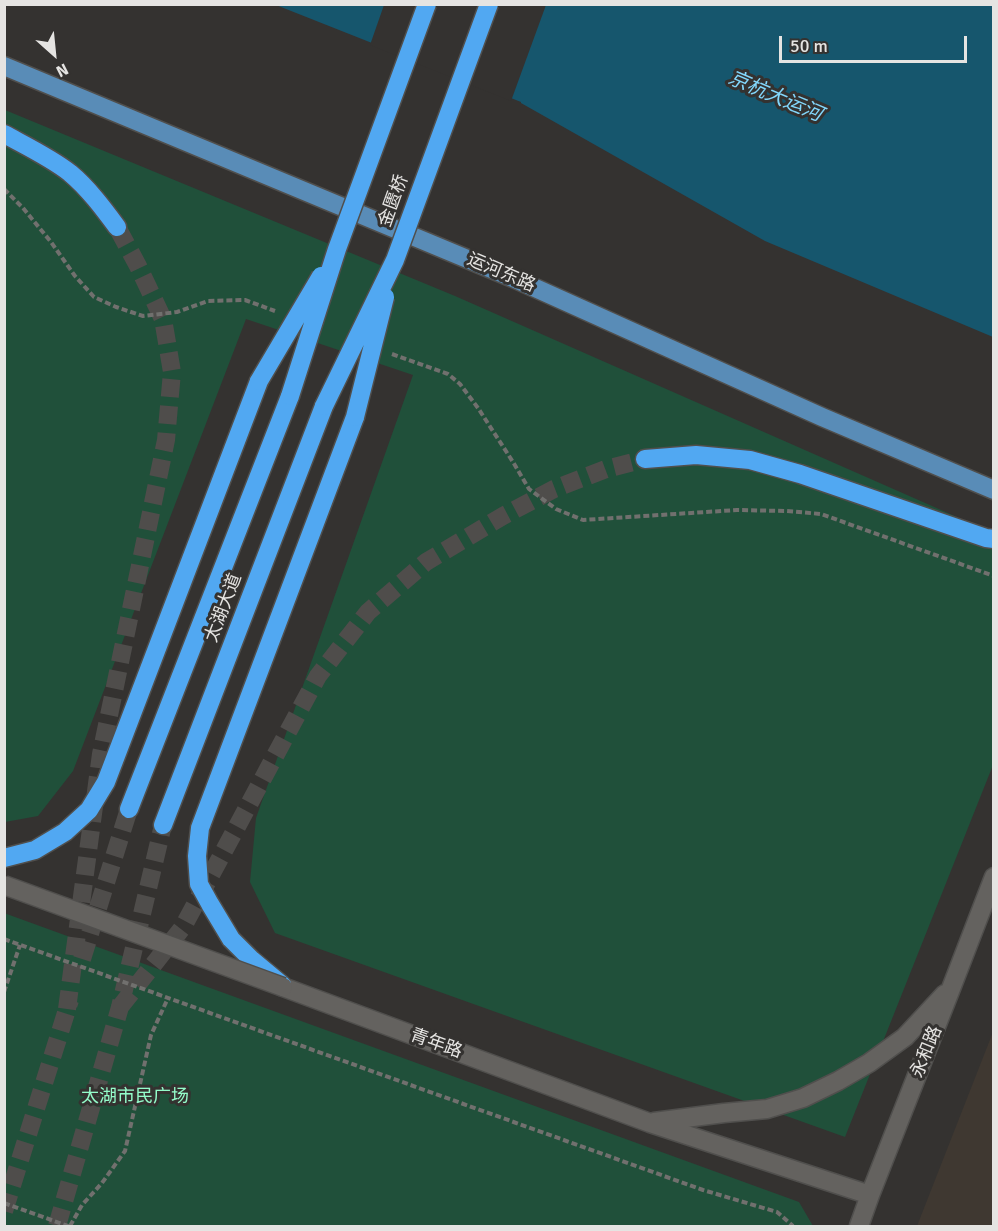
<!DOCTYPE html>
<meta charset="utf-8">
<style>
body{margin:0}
#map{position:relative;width:998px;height:1231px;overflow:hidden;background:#343230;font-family:Signika,sans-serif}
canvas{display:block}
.frame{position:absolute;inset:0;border:6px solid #e5e4e2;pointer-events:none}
.north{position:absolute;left:24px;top:24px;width:60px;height:60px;-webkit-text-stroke:4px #343230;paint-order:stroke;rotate:153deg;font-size:16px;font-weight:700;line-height:24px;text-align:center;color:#e5e4e2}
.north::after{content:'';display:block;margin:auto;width:21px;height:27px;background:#e5e4e2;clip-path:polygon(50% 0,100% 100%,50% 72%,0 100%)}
.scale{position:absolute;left:779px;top:36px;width:188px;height:27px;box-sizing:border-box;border:3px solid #e5e4e2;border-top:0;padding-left:8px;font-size:18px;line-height:21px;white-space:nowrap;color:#e5e4e2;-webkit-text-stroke:4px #343230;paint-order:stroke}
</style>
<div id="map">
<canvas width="998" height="1231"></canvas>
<div class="frame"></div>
<div class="north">N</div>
<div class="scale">50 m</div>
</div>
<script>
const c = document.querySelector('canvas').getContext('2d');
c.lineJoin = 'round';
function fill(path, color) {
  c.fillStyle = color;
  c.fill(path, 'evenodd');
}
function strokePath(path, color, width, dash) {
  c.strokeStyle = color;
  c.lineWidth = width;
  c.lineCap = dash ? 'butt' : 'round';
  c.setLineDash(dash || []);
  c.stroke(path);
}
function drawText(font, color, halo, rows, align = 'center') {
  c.font = font + ' Signika,"Noto Sans SC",sans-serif';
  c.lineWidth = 6;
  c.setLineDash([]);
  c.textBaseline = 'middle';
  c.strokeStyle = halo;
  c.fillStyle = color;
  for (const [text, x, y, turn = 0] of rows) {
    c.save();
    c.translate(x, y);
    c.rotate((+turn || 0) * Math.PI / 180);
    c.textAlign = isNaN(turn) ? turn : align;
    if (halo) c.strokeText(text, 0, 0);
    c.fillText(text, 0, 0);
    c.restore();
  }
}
const built = new Path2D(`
 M993,1032V1226H917Z`);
const green = new Path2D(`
 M5,110L455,296L957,517L993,545V765L845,1137L275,933L250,882L256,818L413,375L246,319L73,771L38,816L5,822Z
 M4,913L799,1202L813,1226H5Z`);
const water = new Path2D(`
 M276,5H993V337L765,241L521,103V102Z`);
const pier = new Path2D(`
 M384,5H546L511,101L370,45Z`);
const highwayTunnel = new Path2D(`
 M82,959L129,809
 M120,1007L183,927L318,676L368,612L426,562L503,516L554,489L606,469L645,459
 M67,1009L101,754L166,440L172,372L163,319L138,266L117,227
 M4,1211L70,1000
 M57,1226L120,1007L163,825`);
const path = new Path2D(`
 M4,189L23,208L51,242L75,276L94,297L116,307L143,316L177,312L208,301L245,300L275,311
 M392,354L448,374L460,384L478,408L513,462L529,489L556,509L583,520L737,510L787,511L821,514L994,576
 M4,939L703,1190L777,1212L793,1226
 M4,992L20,945
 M4,1203L68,1226
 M70,1226L82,1205L102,1183L125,1151L151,1035L168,998`);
const secondary = new Path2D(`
 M283,987L650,1123L870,1195
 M654,1122L724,1113L767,1109L803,1098L838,1081L869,1063L905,1037L945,994
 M859,1226L870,1195L952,986L994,877`);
const primary = new Path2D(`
 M4,66L513,278L822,417L994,490`);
const highway = new Path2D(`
 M4,134C26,146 51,158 70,173C88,188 103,208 117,227
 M645,459L696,455L750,460L800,474L986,538L994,539
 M129,809L290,396
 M163,825L324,406
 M4,858L35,850L65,832L89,810L106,782L259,381
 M282,985L252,960L231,939L210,904L199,884L197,856L200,828L355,417`);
const secondaryBridge = new Path2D(`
 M4,885L283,987`);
const highwayBridge = new Path2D(`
 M259,381L321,276
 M290,396L337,249L427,4
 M324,406L395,260L489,4
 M355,417L385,297`);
const streetNames = [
 ["金匮桥",394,201,-70],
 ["运河东路",501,273,23],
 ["太湖大道",224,608,-69],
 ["青年路",436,1044,20],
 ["永和路",927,1052,-68]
];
const parkNames = [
 ["太湖市民广场",135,1097]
];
const waterNames = [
 ["京杭大运河",775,97,23]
];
fill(built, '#3f3831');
fill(green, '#20503a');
fill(water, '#16566d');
fill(pier, '#343230');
strokePath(highwayTunnel, '#4f4d4b', 18, [18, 9]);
strokePath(secondary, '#504f4d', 21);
strokePath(primary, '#504f4d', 21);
strokePath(highway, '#504f4d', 21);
strokePath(path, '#71706e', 4, [6, 3]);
strokePath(secondary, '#64625f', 18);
strokePath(primary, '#598cb7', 18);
strokePath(highway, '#51a8f2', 18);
strokePath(secondaryBridge, '#504f4d', 21, []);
strokePath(highwayBridge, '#504f4d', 21, []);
strokePath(secondaryBridge, '#64625f', 18);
strokePath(highwayBridge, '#51a8f2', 18);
drawText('18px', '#e5e4e2', '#343230', streetNames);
drawText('18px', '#94fcca', '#343230', parkNames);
drawText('italic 20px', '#82d7fb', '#343230', waterNames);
</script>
